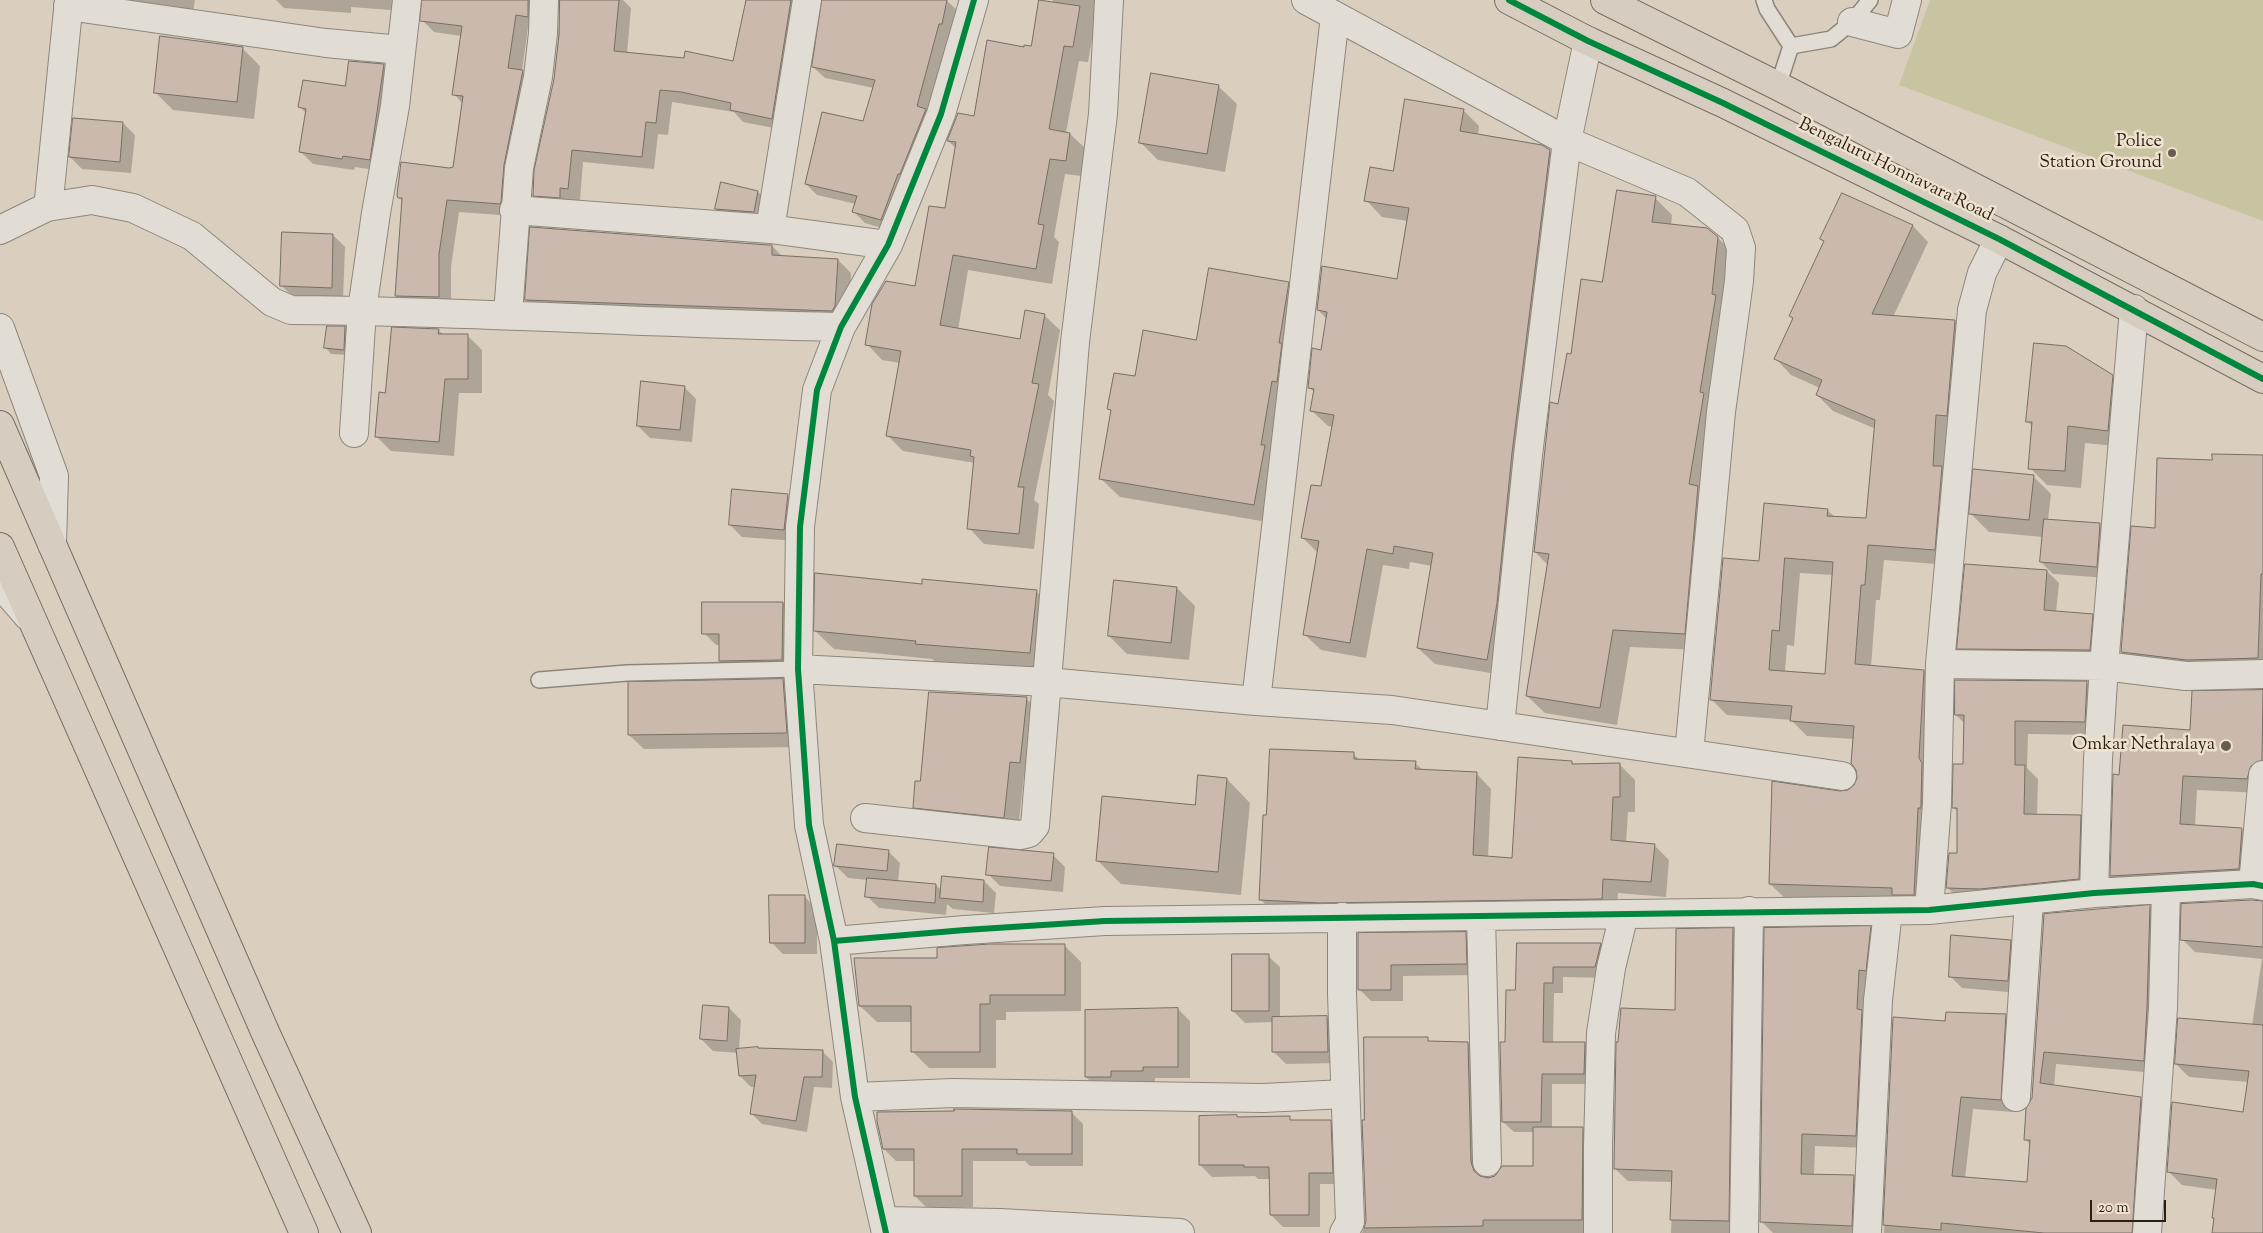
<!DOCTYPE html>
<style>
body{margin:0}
#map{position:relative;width:2263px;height:1233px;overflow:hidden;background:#dacfbe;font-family:"Sorts Mill Goudy",serif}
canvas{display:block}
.scale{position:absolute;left:2090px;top:1200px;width:76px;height:22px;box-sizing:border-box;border:2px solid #2b1e15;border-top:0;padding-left:6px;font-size:15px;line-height:18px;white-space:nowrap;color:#2b1e15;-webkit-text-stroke:4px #eee2ce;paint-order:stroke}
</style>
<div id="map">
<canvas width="2263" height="1233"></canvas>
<div class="scale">20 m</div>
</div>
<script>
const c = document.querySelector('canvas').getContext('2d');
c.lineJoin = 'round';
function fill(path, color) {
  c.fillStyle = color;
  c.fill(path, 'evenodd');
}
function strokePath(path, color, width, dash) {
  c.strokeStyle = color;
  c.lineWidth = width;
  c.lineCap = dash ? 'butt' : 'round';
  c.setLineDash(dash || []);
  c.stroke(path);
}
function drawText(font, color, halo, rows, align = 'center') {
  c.font = font + ' "Sorts Mill Goudy",serif';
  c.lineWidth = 5;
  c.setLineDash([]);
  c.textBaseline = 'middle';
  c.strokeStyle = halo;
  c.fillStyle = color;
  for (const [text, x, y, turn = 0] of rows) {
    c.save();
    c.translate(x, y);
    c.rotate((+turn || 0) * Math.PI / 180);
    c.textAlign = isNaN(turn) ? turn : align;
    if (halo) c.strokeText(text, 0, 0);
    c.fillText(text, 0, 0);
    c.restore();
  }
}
const green = new Path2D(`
 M1930,0H2263V221L1899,85Z`);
const shadow = new Path2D(`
 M126,0H195L191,23L141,16Z
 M276,0H410L404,11L351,7V13L284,8Z
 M422,0H547L540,28L528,27L522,71L535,84L512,216L459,212L451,267V309L408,308L396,296L403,202L399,197L454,168L463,104L454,94L461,36L434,32L422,20Z
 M561,0H623L631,8L627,54L734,62L747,0H802L784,130L743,122L734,112L672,102L668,135L658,134L654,169L583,162L580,200H572V209L546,208L534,195L555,79Z
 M823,0H946L958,11L929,114L892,231L865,223L854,212L856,204L817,195L806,184L864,123L874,88L825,78L813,67Z
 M1053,0H1107L1093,34L1088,62L1079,61L1066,133L1070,134L1086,149L1081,176L1065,174L1054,237L1059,242L1052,284L968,270L958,330L1021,340L1044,315L1060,330L1048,395L1054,401L1034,500L1039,504L1034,549L984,544L969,528L975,463L903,451L887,435L900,363L882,360L867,344L916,287L946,210L957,149L948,141L975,117L1025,48L1032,47Z
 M242,48L260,66L254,119L173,110L155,92Z
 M383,65L395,77L381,171L355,167L354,170L313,164L301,152L307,114L300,107L346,88Z
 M1218,86L1237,104L1225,172L1158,160L1140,142Z
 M1463,110L1479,126L1478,136L1549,151L1566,167L1503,675L1435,664L1418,648L1432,566L1410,562L1409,569L1383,565L1366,658L1321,650L1304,634L1318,553L1303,538L1322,488L1333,427L1328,426L1311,410L1314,392L1309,387L1322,351L1327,319L1318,310L1398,280L1408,221L1382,217L1366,200Z
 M123,123L135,135L131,173L82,169L70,157Z
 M722,184L758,192L770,204L766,224L728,221L716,209Z
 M1842,194L1913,226L1928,242L1893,317L1955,321L1970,337L1950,565L1884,560L1880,600H1876L1871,667L1924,671L1939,686L1930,910L1786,899L1770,884L1840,793L1849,791L1855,787L1859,778L1854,739L1807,736L1791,720L1727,715L1711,699L1760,562L1827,510L1835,517L1867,519L1876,429L1833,411L1817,395L1820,388L1791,375L1776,359L1794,319L1790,316L1825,242ZM1800,573L1833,575L1826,675L1785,672L1787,645L1794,646Z
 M1655,198L1672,215L1671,226L1718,238L1735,255L1701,650L1630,647L1617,725L1545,713L1527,696L1548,565L1535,552L1560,405L1572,355L1603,283Z
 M333,235L345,247L343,299L294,298L282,286Z
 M772,246L783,257L838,260L851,273L848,319L539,313L526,300Z
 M1288,283L1307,302L1273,523L1120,497L1100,478L1112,412L1109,408L1136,378Z
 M345,328L350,333L349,355L331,354L326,348Z
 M438,330L444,335H467L482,350V393H459L454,456L391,451L376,436L386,394Z
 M2112,376L2129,393L2125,447L2085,443L2081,488L2047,485L2030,468L2033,427L2027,421Z
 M684,387L696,399L692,442L650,438L638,426Z
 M2263,457V674L2138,667L2122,652L2156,529L2213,461Z
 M2033,476L2051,494L2048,520L2100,525L2112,536L2108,578L2053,574L2041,562L2043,537L1989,532L1971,514Z
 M788,496L800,508L796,541L742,537L730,525Z
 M2047,571L2059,583L2056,612L2092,615L2104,627L2101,662L1970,660L1958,648Z
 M923,586L1036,591L1054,609L1048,670L935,662L932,659L834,649L815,631Z
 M1177,588L1195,606L1189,660L1127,654L1109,636Z
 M783,603L795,615L794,671L732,673L720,661V645H716L704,633Z
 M783,680L797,694L801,747L644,749L629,735Z
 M2087,683L2100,696L2097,735L2028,734L2027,768L2038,779L2037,816H2080L2093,829L2091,891L1961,901L1948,888L1958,855L1959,813L1954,808L1965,765V724L1956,715Z
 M2263,691L2262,793L2197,790L2195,826L2242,830L2257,845L2253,884L2127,891L2111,876L2114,776H2120L2191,731L2193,693Z
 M1026,698L1040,713L1034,776L1024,775L1018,831L928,821L914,807L921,782Z
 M1353,754L1360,760L1415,763L1424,771L1476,773L1491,789L1488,858L1513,859L1572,762L1574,765H1620L1635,780V812H1628L1626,843L1654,845L1669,860L1666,897L1618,893L1617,914L1276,915L1260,899L1267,816Z
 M1227,779L1250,803L1241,895L1121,884L1097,860L1196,806Z
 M888,851L900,863L898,882L936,885L942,891L984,881L996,893L994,913L953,909L947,904L946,915L879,908L867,896L868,880L848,878L836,866Z
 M1053,855L1065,867L1063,892L1000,886L988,874Z
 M805,897L817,909V954H783L771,942Z
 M2263,902V1233H2212L2217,1190L2182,1185L2168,1171L2244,1114L2249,1082L2189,1077L2176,1064L2252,1026L2262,959L2195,952L2182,939Z
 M2149,907L2162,919L2156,1073L2056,1064L2054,1086L2140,1099L2153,1111L2144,1233H1884L1894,1018L1947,1022L2005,1015L2018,1027L2013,1112L1973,1109L1965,1178L2028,1183L2031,1145L2025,1139L2033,1098L2045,915Z
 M1870,928L1883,940L1868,1148L1815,1146L1814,1176L1854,1177L1866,1189L1864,1233H1773L1761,1221Z
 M1733,930L1745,942L1741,1233H1671L1673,1182L1628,1181L1615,1169L1676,1011Z
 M1465,933L1477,945L1478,975L1403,976V1001H1371L1359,989V934Z
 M2010,941L2022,953L2020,993L1962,988L1950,976Z
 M1518,944H1600L1611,955L1606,978L1563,977V993H1554L1553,1043H1585L1595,1054V1084H1552V1128H1582L1595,1141V1233H1362L1427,1039L1431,1043H1468L1481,1056L1484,1178L1535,1167L1534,1132H1514L1503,1122L1506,1043L1516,991Z
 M1064,945L1081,962V1011L1006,1012V1020H996V1068H929L912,1051V1022H877L860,1006L939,959Z
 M1268,956L1280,967V1018H1327L1339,1030L1340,1063L1286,1064L1274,1052L1273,1022L1245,1023L1233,1011Z
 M729,1008L741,1020L739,1050L822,1051L833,1062L832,1088L814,1087L807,1132L762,1124L751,1113L755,1087H751L740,1076L738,1053L713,1051L701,1039Z
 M1178,1009L1190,1021V1078H1155V1083L1098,1089L1086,1077Z
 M1071,1112L1083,1124V1166H1030L1025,1161H973V1207L927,1208L915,1196V1161H896L884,1149L955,1113Z
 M1289,1118L1293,1122H1330L1342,1134L1344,1184H1320V1227H1283L1271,1215V1179H1258L1255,1176L1212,1177L1200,1165Z`);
const building = new Path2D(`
 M422,0H528V17L516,15L508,68L523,70L504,165L501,202L500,204L447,200L439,254V297L395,296L402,198H398L397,195L401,162L449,168L453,167L463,96L452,95L462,26L420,21Z
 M560,0H619L614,51L684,58L685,51L733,61L746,0H791L772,119L730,110L731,103L681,92L660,90L656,123L646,122L642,157L572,150L568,189L560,188V198L533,196L534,170L554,79L559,35Z
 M822,0H947L942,24H939L917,106L926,109L900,174H898L881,220L852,212L857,196L805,184L822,112L863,121L875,80L812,67Z
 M1039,0L1080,6L1073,47L1064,46L1049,129L1070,133L1066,161L1050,159L1038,224L1044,225L1036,269L953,255L940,325L1020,339L1025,310L1045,314L1032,383L1039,384L1018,487H1024L1019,534L967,529L974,457L970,456L971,450L886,436L901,351L865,345L872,304L886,281L915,286L929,206L945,208L956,142L947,141L958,113L974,116L987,40L1024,47V45L1031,46Z
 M160,36L243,47L237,102L154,93Z
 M349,61L384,64L370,160L343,156L342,159L299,152L306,109L298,107L303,80L345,86Z
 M1151,73L1219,85L1207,154L1139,143Z
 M1405,99L1464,109L1460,131L1542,145L1550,150L1512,453L1497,603L1487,660L1417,648L1433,553L1394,546L1393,554L1367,549L1350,643L1303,635L1319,541L1301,538L1311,485L1321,486L1334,415L1310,411L1314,389L1308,388L1312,348L1321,350L1327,312L1317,310L1322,266L1397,279L1409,208L1364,201L1370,167L1393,171Z
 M73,118L123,122L120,162L69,157Z
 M721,182L758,191L754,212L715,209Z
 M1617,190L1656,196L1652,222L1707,228L1718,237L1712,294L1716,295L1700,392L1704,393L1689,484L1698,486L1685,634L1613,630L1600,708L1526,696L1549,554L1534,552L1550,402L1558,404L1567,353L1571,354L1581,279L1602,282Z
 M1842,193L1913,225L1872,314L1955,320L1947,416L1936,415L1933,466H1942L1935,550L1868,545L1865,585H1861L1855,664L1924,670L1919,758L1922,763L1921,802V808H1918L1914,895H1892V888L1769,884L1772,781L1840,791L1848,790L1854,785L1857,778L1856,770L1851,763L1854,726L1790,721L1792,706L1710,700L1723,558L1759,561L1764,503L1828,509L1827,516L1866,518L1875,420L1816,395L1822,380L1774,359L1793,318L1789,316L1824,241L1820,239ZM1785,558L1833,562L1825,674L1769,670L1772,630L1779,631Z
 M530,227L768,245H772V255L838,259L835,306L832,311L525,300Z
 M282,232L333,234L332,288L280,286Z
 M1209,268L1289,282L1279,343H1282L1277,382L1272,381L1261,445H1265L1254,505L1099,479L1111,410L1107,409L1114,373L1135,376L1143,330L1196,340Z
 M327,326H345L344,350L324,348Z
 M392,327L439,329L438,334H468V379H445L439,442L375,437L379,392L385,393Z
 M2034,343L2066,346L2113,375L2108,431L2068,426L2065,471L2028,469L2032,422H2026Z
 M641,381L685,386L680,430L637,426Z
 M2212,454L2263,455V574H2261L2258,658L2187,660L2121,652L2131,526L2155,528L2157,458L2212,460Z
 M1973,469L2034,475L2029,520L1969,514Z
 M732,489L788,494L784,530L729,525Z
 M2044,519L2100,523L2097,567L2040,562Z
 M1965,564L2047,570L2044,610L2093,614L2090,650L1957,649Z
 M815,573L922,584V579L1037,590L1030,653L915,644L916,641L814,631Z
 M1114,580L1177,587L1171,643L1108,636Z
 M702,602H783L782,660L719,661V634H702Z
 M783,679L787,733L628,735V682Z
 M1955,680L2087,681L2085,722L2015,721V765H2025L2024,814L2081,815L2079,879L1980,889L1946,888L1949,853H1957V808H1952L1953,764H1963L1964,715H1955Z
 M2263,690L2262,760L2251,766L2247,779L2183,776L2180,824L2242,828L2239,869L2110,876L2113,774L2119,775L2123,725L2190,730L2192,691Z
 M929,692L1027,697L1020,763L1010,762L1004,818L913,808L915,781H920Z
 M1270,749L1354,752V759L1416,761L1415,769L1477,772L1473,855L1512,858L1518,757L1572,761V764L1620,763V797H1613L1611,840L1655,844L1651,882L1603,879L1602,899L1320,903L1259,900L1263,815H1266Z
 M1198,775L1227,778L1218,872L1096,861L1102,796L1195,805Z
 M837,844L889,850L887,871L834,866Z
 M989,847L1054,853L1051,881L986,875Z
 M942,876L984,880L983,902L940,898Z
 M867,878L936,884L935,903L865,897Z
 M769,895H805V943H770Z
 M2252,900L2263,901V947L2180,940L2181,904Z
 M2150,905L2147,1007L2144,1061L2044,1052L2040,1083L2141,1097L2132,1233H2044L1941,1223V1230L1883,1225L1893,1017L1945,1021L1946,1012L2006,1014L2001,1100L1961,1097L1952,1176L2027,1182L2030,1140H2024L2026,1108L2032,1098L2044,914Z
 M1871,926L1866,971L1859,970L1857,1009L1862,1010L1856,1136L1802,1134L1801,1174L1854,1175L1852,1226L1760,1222L1764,928Z
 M1733,928L1729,1221L1670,1220L1672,1171L1614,1169L1616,1042H1618L1621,1008L1675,1010L1676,929Z
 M1466,932L1467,964L1391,965V990H1358V933Z
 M1951,935L2011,940L2008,981L1949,977Z
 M1517,943H1601L1595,967H1553V983H1544L1543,1042H1585L1584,1074H1542L1541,1122H1502L1500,1042H1505L1506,990H1515Z
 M990,944H1065V995H990V1004H980V1052H911V1006H859L854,958H937V948Z
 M1232,954H1269V1011H1232Z
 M703,1005L729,1007L727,1041L700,1039Z
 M1178,1008V1067H1143V1071H1111V1077H1085V1010Z
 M1327,1016L1328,1052H1272V1017Z
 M2178,1018L2263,1025V1233H2212L2214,1218H2212L2217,1179L2167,1172L2172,1102L2243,1112L2249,1071L2175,1064Z
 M1364,1037H1428V1041L1468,1042L1471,1162L1474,1171L1480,1176L1488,1178L1495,1176L1502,1166H1533V1127H1583L1582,1220H1483V1226L1364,1228L1366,1221L1362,1120H1364Z
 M758,1047V1048L823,1050L822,1077H804L796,1121L750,1114L756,1075L739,1076L736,1049Z
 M954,1109L1072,1111V1154H1017V1149H962V1196H914V1149H883L877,1121V1112L954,1111Z
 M1237,1115V1117L1290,1116V1120H1331L1333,1173H1309V1215H1270L1269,1167H1244V1165H1199V1116Z`);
const service = new Path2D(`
 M1764,0L1767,9L1791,46L1778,86
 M1791,46L1831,39L1852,22L1870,0
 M539,680L627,673L798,669`);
const minor = new Path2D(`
 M1306,0L1567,141L1687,192L1735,230L1741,248L1739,281L1721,412L1689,753
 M68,6L326,43L401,50
 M1852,22L1898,34L1907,0
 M47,207L92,200L133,208L192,236L272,302L291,310C475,311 657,324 841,327
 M514,210L770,229L888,245
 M770,229L807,0
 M0,230L47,207L49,199L69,0
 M508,314L519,168L538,77L543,33L544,0
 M354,433L362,310L376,213L395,106L407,0
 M1940,664L2104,666L2186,676L2263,674
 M798,669L1047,682L1256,701L1392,710L1842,776
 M1256,701L1335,16
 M1500,726L1528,455L1567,141L1588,41
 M865,818L1020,835L1029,833L1035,826L1075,342L1103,114L1109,0
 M2253,884L2263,775
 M2094,893L2098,759L2104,666L2134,309
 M1929,910L1937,803L1940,664L1972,310L1982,273L1999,239
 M1481,916L1487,1162
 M1342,917V994L1350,1222L1344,1233
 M834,941L965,930L1105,921L1929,910L2094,893L2253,884L2263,886
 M855,1097L953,1093L1263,1098L1345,1094
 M2016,1097L2029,901
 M884,1221L1000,1223L1180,1233
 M886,1233L855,1097L834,941L809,825L798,669L800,527L817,390L841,327L888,245L941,114L974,0
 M1598,1233V1146L1601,1033L1611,968L1624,914
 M1744,1233L1749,911
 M1867,1233L1878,1000L1888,911
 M2147,1233L2163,1008L2166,889`);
const tertiary = new Path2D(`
 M0,328L54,476L52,544
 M0,584L28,616`);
const primary = new Path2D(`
 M1509,0L1588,41L1723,103L1999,239L2263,379
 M1605,0L1778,86L2263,337`);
const trunk = new Path2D(`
 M0,425L266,1034L357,1233
 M0,547L304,1233`);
const cycleway = new Path2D(`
 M1509,0L1588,41L1723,103L1999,239L2263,379
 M834,941L965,930L1105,921L1929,910L2094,893L2253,884L2263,886
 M886,1233L855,1097L834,941L809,825L798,669L800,527L817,390L841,327L888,245L941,114L974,0`);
const markers = [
 [2172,153,5,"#685c50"],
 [2226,746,6,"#685c50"]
];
const poiNames = [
 ["Police",2162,143],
 ["Station Ground",2162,164],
 ["Omkar Nethralaya",2215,746]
];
const streetNames = [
 ["Bengaluru Honnavara Road",1895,171,26]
];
fill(green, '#c8c4a1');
fill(shadow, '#0003');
fill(building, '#ccb9ae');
strokePath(building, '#766e65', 1);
strokePath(service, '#8e867c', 18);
strokePath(minor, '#8e867c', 30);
strokePath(tertiary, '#8e867c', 30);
strokePath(primary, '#766e65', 30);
strokePath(trunk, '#766e65', 30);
strokePath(service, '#e2ddd4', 15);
strokePath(minor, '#e2ddd4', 28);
strokePath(tertiary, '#e2ddd4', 28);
strokePath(primary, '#d6cdc0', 28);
strokePath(trunk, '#d6cdc0', 28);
strokePath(cycleway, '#00873e', 6);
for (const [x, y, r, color] of markers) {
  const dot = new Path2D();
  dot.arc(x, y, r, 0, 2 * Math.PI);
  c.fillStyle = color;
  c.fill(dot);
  strokePath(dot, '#eee2ce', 2);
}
drawText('18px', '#2b1e15', '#eee2ce', poiNames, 'right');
drawText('18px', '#2b1e15', '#eee2ce', streetNames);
</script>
